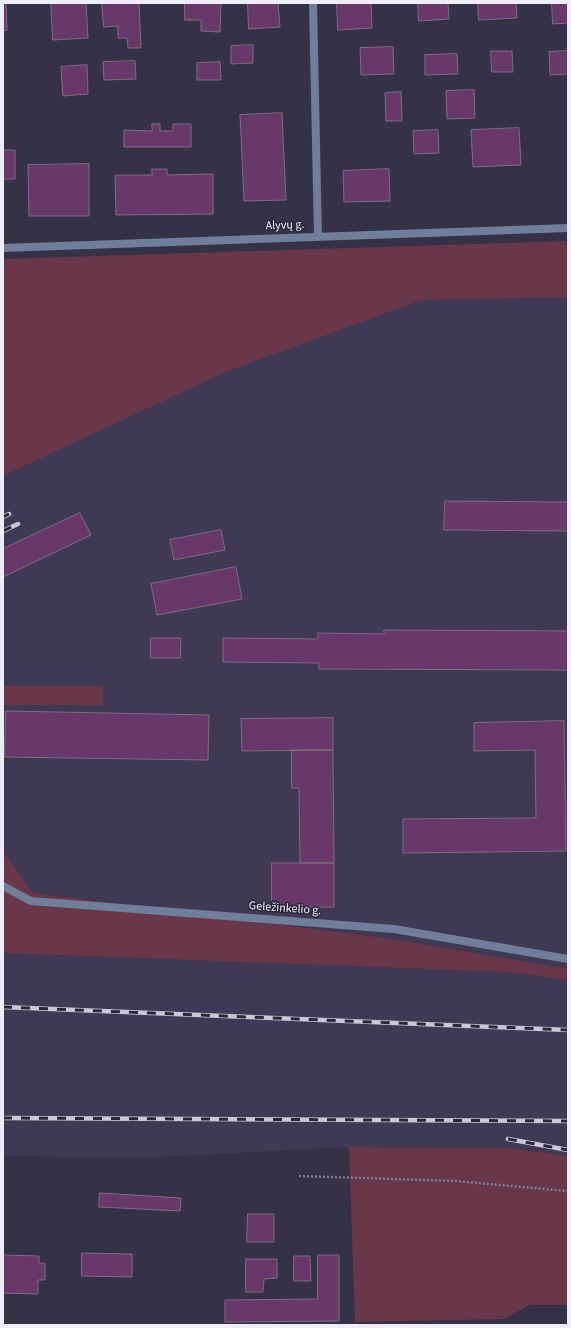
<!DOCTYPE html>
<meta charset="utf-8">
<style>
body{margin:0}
#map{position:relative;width:571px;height:1328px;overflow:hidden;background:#353146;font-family:"Source Sans 3",sans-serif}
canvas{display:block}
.frame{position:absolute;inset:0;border:4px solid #efedfa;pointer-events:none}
</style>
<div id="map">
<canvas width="571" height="1328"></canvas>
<div class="frame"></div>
</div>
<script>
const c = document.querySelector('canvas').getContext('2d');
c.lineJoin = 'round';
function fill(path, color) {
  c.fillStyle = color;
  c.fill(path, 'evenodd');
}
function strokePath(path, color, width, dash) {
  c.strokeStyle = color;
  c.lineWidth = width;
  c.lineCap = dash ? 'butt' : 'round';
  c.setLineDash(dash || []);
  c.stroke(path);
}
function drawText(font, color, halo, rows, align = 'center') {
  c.font = font + ' "Source Sans 3",sans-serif';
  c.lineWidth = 3;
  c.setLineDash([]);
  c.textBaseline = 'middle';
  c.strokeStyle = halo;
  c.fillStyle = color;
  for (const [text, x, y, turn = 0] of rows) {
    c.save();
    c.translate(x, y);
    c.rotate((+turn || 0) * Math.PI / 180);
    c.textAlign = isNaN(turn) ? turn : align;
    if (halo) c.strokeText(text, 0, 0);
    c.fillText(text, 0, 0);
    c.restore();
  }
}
const built = new Path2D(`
 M568,297V969L393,939L33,893L3,851V705H103V686H3V476L226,372L422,300Z
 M3,953L507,972L568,980V1156L508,1148L349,1147L138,1158L3,1156Z`);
const green = new Path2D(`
 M568,241V297L422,300L226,372L3,476V259Z
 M3,686H103V705H3Z
 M3,851L33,893L393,939L568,969V980L507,972L3,953Z
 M349,1147L508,1148L568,1156V1305H529L505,1319L355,1322Z`);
const building = new Path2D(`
 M3,3H6L7,30L3,31Z
 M51,3H86L88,38L53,40Z
 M102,3H139L141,48H128L127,38H118V26L104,27Z
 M185,3H221L220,32L201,31V20H185Z
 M248,3H278L280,27L249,29Z
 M337,3H371L372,28L338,30Z
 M418,3H448L449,19L419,21Z
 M478,3H516L517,18L479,20Z
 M552,3H568V23L553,24Z
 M253,45V63L231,64V46Z
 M393,47L394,74L361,75L360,48Z
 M491,51H512L513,72H492Z
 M568,51V74L550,75L549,52Z
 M457,54L458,74L425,75V55Z
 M135,61L136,79L104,80L103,62Z
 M220,62L221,80H197V63Z
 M87,65L88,94L63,96L61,67Z
 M474,90L475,118L447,119L446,91Z
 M401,92L402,121H386L385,93Z
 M282,113L286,200L244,201L240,115Z
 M152,124H160V131H173V124H191V147H124V130L152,131Z
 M519,128L521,165L473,167L471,130Z
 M438,130L439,153L414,154L413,131Z
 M3,150H15V179H3Z
 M89,164V216H29L28,165Z
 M152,169H167V175L213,174V214L116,215L115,175H152Z
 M389,169L390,201L344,202L343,171Z
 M445,501L568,502V531L444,530Z
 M80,513L91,535L3,577V549Z
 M221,530L225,550L174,560L170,540Z
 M236,567L242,599L157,615L151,584Z
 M384,630L568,631V670L319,669V663L223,662V638L318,639V633L384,634Z
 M151,638H181L180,658H151Z
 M6,711L209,715L208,760L5,757Z
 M333,718V750L242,751L241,719Z
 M564,721L566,851L403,853V819L536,818L535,750L474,751V723Z
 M292,750H333L334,863H300L299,788H292Z
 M272,863H334V907H272Z
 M100,1193L181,1198L180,1211L99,1207Z
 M248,1214H274V1242H247Z
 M82,1253L132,1254V1277L82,1276Z
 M3,1255L39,1256V1263H45V1280H38V1294L3,1293Z
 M318,1255H339V1321L225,1322V1300L317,1299Z
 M294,1256H310L311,1281H294Z
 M246,1259H277V1278L264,1279L263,1292H246Z`);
const path = new Path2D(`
 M299,1176L455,1181L568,1191`);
const minor = new Path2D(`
 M313,3L318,237
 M3,248L568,228
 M3,886L31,901L394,929L568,959`);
const rail = new Path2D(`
 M3,517L9,514
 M3,531L18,524
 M3,1007L568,1030
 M3,1118L568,1121
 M508,1139L568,1150`);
const streetNames = [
 ["Alyvų g.",285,226,-2],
 ["Geležinkelio g.",285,909,4]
];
fill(built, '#403953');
fill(green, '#68374a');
fill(building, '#69386b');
strokePath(building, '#7f6c7f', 1);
strokePath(path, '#807d8e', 2.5, [2, 2]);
strokePath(minor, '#707e99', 8);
strokePath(rail, '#cac7d6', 4.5);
strokePath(rail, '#2b273b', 3, [9]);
drawText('12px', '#efedfa', '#2b273b', streetNames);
</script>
